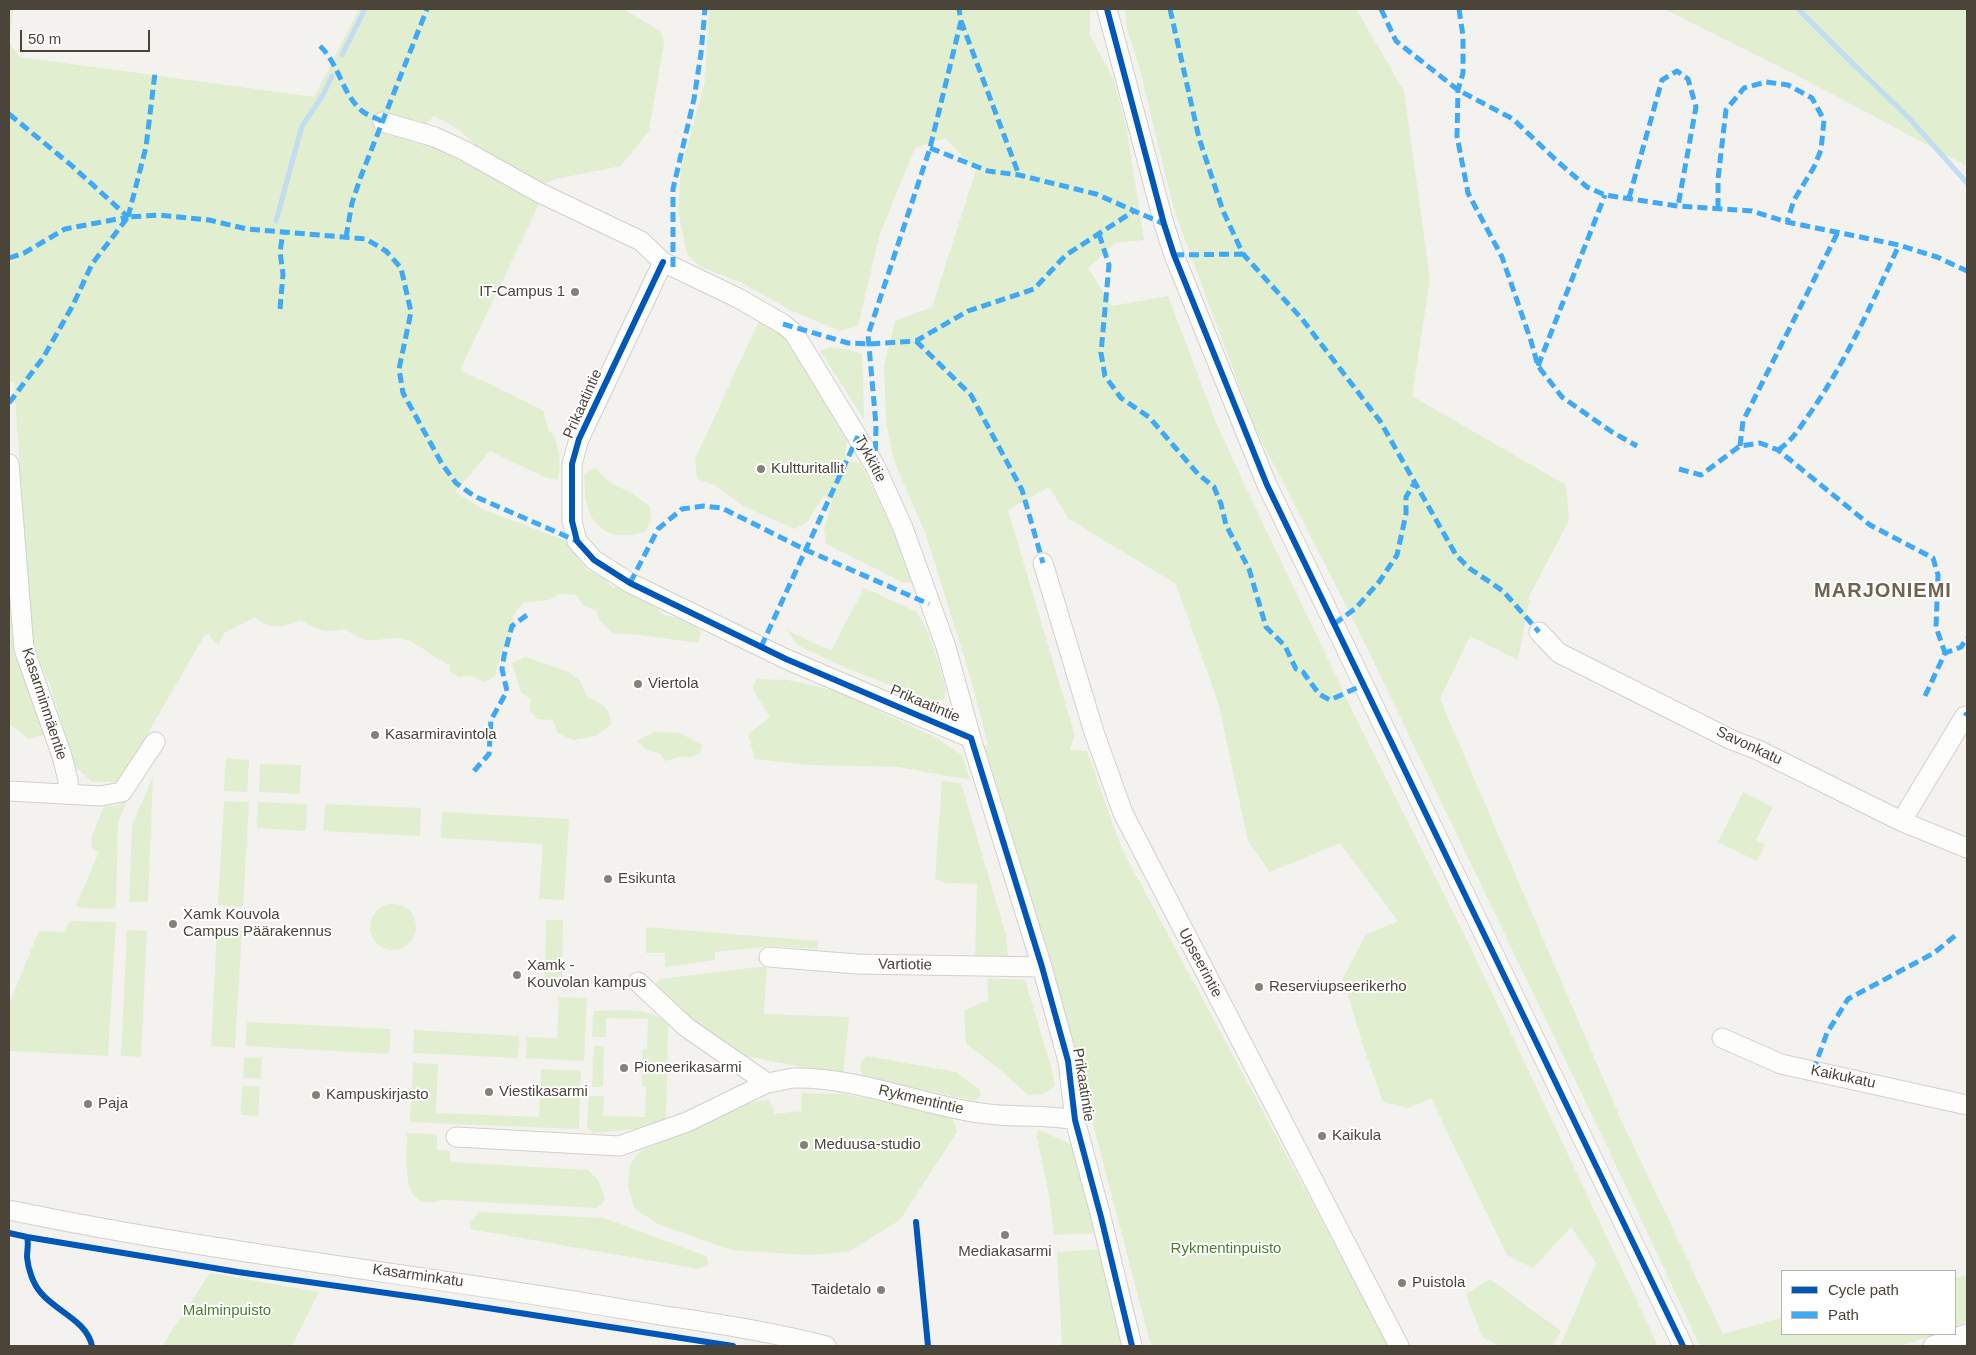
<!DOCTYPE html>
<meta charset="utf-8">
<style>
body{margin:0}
#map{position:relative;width:1976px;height:1355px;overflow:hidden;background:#f4f2ee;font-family:Arial,sans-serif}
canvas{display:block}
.frame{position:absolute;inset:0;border:10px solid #4b4439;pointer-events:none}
.legend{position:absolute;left:1781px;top:1270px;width:175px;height:65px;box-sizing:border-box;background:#fff;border:1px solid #b7b4b0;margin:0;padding:6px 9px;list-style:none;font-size:15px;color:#4b4439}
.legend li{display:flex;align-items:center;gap:10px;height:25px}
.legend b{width:25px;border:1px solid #b7b4b0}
.scale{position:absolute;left:20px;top:30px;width:130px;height:22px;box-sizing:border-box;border:2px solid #4b4439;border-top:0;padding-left:6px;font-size:15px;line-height:18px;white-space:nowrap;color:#4b4439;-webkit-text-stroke:4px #fff;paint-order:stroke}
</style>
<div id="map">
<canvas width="1976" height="1355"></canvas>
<div class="frame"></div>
<ul class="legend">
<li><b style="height:6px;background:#0057b8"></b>Cycle path</li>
<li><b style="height:6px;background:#3fa9f5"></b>Path</li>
</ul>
<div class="scale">50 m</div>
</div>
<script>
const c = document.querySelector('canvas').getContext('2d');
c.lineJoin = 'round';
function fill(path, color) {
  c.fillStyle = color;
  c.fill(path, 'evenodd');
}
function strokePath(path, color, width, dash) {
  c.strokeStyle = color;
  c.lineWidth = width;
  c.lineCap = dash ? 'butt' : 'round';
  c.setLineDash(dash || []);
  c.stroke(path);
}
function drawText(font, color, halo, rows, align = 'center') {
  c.font = font + ' Arial,sans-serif';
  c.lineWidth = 4;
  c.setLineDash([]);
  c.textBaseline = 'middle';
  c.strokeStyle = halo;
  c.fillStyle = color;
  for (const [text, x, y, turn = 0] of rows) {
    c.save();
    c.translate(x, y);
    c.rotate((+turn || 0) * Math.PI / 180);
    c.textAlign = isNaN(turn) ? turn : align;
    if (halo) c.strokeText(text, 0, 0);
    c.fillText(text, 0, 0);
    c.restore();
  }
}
const green = new Path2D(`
 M9,9H13L9,43L20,57L314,97L359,9H623L661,31L664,43L649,131L621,166L556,179L539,186L482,151L458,129L434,116L428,122L418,140L526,193L540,202L460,370L543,410L549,431L552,432C560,449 561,461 558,480L544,477L490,451L455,492L482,509L564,540L587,570L601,575L612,587L625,588L636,598L650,603L664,615L677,618L696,627L701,633L698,643L641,635L613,633L599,620L597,611L582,604L576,595L560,594L549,600L523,603L513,616L511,642L502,651L495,676L485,682L471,676L459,677L450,672V665C434,659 418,643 405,639C393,636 382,641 370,640C361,639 352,634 345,629C324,633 318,631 301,620C284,627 269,631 255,617L224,633L218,645L208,634L204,636L148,733L124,782H92L75,766L50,685L32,644L14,381L9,383Z
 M709,9H1090V35L1113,78L1126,126L1144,240L1115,243L1088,268L1112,306L1168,296L1215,420L1247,490L1355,716L1467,940L1658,1346H1560L1596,1263L1571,1227L1533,1268L1507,1255L1431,1098L1408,1108L1383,1102L1364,1049L1343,978L1366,935L1398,921L1340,843L1270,872L1248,841L1218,702L1176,584L1069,519L1049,487L1008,510L1075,736L1069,750L1087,751L1122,849L1389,1346H1151L1048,952L984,745H988L968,669L926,535L894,461L886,421L884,365L895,321L932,307L976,170L945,138L915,148L880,234L858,326L840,331L794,312L740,282L699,266L687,254L678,211L681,169L705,81Z
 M1125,9H1356L1404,91L1430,279L1412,396L1566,485L1569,520L1530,595L1518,660L1470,636L1440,699L1621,1120L1723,1334L1782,1318V1334H1936L1901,1346H1700L1613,1159L1356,625L1255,428L1174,210L1140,70L1127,29Z
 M1664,9H1967V166L1798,76Z
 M759,321L777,330L791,347L847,441L845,456L849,461L860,463C880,502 899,541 913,583L902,582L826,544L824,529L832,502L824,495L807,522L795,529L745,507L716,486L697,479L695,459Z
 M829,347L851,350L862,354L864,419L820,351Z
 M596,468L609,482L633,494L650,506L651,520L645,532C616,540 594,534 586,502C584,493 585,483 584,474Z
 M864,588L917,612L928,632L938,662L946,690L944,699L934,702L846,668L797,645L787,630L831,651Z
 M9,606L17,649L52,733L28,739L9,723Z
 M525,657L569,672L580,681L587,697C603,705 610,706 611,725L595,736L573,740L557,733L553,720L538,719L529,710L531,700L521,692L512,663Z
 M756,679L788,680L836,691L937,738L963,756L970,780L898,767L809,765L755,759L748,734L770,717L758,698L753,687Z
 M655,732L680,733L702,745L700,753L692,757H679L665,761L660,754L645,749L637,741Z
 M226,758L249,760L247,792L224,791Z
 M260,764L301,765L300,794L259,792Z
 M153,776L148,902H129L132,825Z
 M942,781L961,783L1006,935L1008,958H975L977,884L944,883L935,879Z
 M1743,792L1773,807L1756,840L1765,845L1757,861L1718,842Z
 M127,801L118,823L116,907L113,909L80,908L76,905L99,852L92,848L91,839L104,806H115Z
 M224,801L249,802L243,907L218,905Z
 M258,802L307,804L306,831L257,828Z
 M325,804L421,808L420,836L323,831Z
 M442,812L569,819L564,900L539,899L543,844L441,838Z
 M370 927a23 23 0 1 1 46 0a23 23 0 1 1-46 0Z
 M546,920H563L562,979L545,978Z
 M70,921L116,922L108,1056L10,1051L9,1004L39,931L64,932Z
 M646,927L817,941L818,949L772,946L715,952V960L665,967V953H646Z
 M217,929L242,931L235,1048L211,1046Z
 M127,930L147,931L141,1057L121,1056Z
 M767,966L764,1014L849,1017L843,1075L735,1054L658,994L655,989L656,983L660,979Z
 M987,978L1025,980L1051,1067L1055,1086L1043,1094L1028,1095L998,1068L966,1044L964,1010L988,1000Z
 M559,997L587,998L584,1061L526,1058L527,1037L557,1038Z
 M594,1011C618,1011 650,1006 668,1024L666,1121L644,1128L593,1133L587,1128L589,1096H604L603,1116L645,1117L646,1087L642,1086L643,1049H647L648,1019L606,1018V1037H592Z
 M247,1022L391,1029L389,1054L245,1046Z
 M414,1030L519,1036L518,1058L413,1053Z
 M594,1046H604L603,1087H592Z
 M867,1056L956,1072L980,1090L981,1096L975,1101L869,1078C858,1073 857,1063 867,1056Z
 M244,1057L262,1058L261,1079L243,1078Z
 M413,1063L438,1064L436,1113L539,1117L541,1069L581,1071L579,1129L410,1122Z
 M242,1086L260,1087L258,1116L241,1115Z
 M801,1093L845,1094L925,1110L953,1119L957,1132L900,1220L848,1252L808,1255L731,1250L658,1224L634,1208L628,1186L630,1164L639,1152L746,1104L769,1099L775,1114L802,1111Z
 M1040,1130L1072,1145L1096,1233L1054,1235L1049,1195L1036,1133Z
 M407,1133L437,1134V1150L450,1151V1162L588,1170L598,1180L605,1198L602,1204L597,1208L442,1200C399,1215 407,1158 407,1133Z
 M478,1212L604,1218L706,1256L709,1263L707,1266L699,1269L470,1229L471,1222Z
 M1102,1249L1123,1346H1062L1057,1252Z
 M210,1273L319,1292L292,1346H162Z
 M1967,1275V1321L1955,1327V1278Z
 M1490,1279L1561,1331L1553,1346H1500L1482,1337L1466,1294Z`);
const stream = new Path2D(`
 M1798,9L1844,55L1908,117L1967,183
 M342,55L365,9
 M276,221L302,126L323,95L332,76`);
const street = new Path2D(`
 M1107,9L1164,224L1174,255L1267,485L1683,1346
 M383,122L435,137L465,151L540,193L641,241L663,262L738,298L783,324L794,333L875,466L903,528L946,647L971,738
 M663,262L579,439L572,464V521L577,541L594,560L630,583L786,659L971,738L1042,967L1068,1061L1075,1120L1101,1217L1132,1346
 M9,464L24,649L62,756L68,780V794
 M1043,563L1094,732L1123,813L1399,1346
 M1539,632L1559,653L1732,740L1758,750L1903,822L1967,848
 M9,791L100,796L122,792L155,742
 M1903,822L1907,812L1965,716
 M769,957L857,964L1042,967
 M1722,1038L1781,1064L1967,1105
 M767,1083C776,1082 785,1079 794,1078C857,1077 918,1104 980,1113C1012,1118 1044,1114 1075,1120
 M456,1137L619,1146L687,1122L767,1083L686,1027L638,982
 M9,1210C210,1252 415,1274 617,1308C686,1320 758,1328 826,1346
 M1933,1346L1967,1334`);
const quiet = new Path2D(`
 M1170,9L1199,138L1223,211L1243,254L1302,319L1380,421L1456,555L1469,568L1503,591L1539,632
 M1381,9L1396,41L1458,90L1513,119L1557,161L1587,187L1605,195L1678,206L1752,211L1787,222L1899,245L1937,257L1967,271
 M1459,9L1463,36V73L1458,90L1457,136L1468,193L1502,257L1531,341L1538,366L1562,397L1612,432L1637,446
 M961,21L1019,175
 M320,46C339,64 342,94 362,111C368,116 377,118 383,122
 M9,114L71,165L128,217
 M930,148L988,171L1019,175L1096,194L1164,224
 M1629,198L1662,80L1677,71L1688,79L1696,107L1678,206
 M1718,208V179L1726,110L1744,88L1766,82L1788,85L1812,98L1824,120L1821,150L1814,167L1794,200L1787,222
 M128,217L146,147L155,73
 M1099,234L1109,265L1101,353L1105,376L1121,398L1149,417L1198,474L1214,487L1221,504L1226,525L1249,569L1266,627L1285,646L1296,669L1303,672L1319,694L1330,700L1363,685
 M346,237L352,203L361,176L427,9
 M1174,255L1243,254
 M9,258L24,253L65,229L128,217
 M673,267V189L694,99L701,53L705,9
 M280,309L283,274L280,252L283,232
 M783,324L848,343L869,344L916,341L968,311L1034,289L1066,255L1134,211
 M916,341L971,395L1022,490L1043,563
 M1538,366L1605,195
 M9,403L43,358L73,305L92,264L128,217L159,215L209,220L247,229L366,239L386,251L401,268L411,312L399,369L403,393L442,464L456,483L474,496L577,541
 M1740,446L1743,421L1838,232
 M1778,450C1791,442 1799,429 1808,416C1845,364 1872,303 1899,245
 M875,466L876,425L868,335L930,148L961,21L959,9
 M1679,469L1701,475L1740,446L1760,443L1778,450L1870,525L1933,558L1938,575L1936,627L1945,653
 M630,583L658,529L682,509L703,506L722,508L806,550L929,604
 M1334,624L1356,608L1379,582L1397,555L1406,514V497L1415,482
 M761,647L858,436
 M1925,696L1945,653L1961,647L1967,638
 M1965,716L1967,713
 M474,771L489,754L491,720L507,691L502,669L504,656L512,626L527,615
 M1813,1071L1827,1033L1848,999L1934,953L1956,935`);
const cycleway = new Path2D(`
 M1107,9L1164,224L1174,255L1267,485L1683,1346
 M663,262L579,439L572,464V521L577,541L594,560L630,583L786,659L971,738L1042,967L1068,1061L1075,1120L1101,1217L1132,1346
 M916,1222L928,1346
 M9,1233L27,1237L238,1272L436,1300L733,1346
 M27,1237C29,1244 27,1250 27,1257C28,1269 33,1284 41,1293C57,1312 87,1321 92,1346`);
const markers = [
 [575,292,5,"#868178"],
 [761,469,5,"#868178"],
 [638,684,5,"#868178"],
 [375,735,5,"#868178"],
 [608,879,5,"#868178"],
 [173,924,5,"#868178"],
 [517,975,5,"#868178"],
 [1259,987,5,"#868178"],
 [624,1068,5,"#868178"],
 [489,1092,5,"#868178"],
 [316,1095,5,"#868178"],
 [88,1104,5,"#868178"],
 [1322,1136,5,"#868178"],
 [804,1145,5,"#868178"],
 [1005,1235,5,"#868178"],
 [1402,1283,5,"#868178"],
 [881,1290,5,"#868178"]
];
const poiNames = [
 ["IT-Campus 1",565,292,"right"],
 ["Kultturitallit",771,469],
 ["Viertola",648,684],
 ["Kasarmiravintola",385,735],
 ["Esikunta",618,879],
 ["Xamk Kouvola",183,915],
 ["Campus Päärakennus",183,932],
 ["Xamk -",527,966],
 ["Kouvolan kampus",527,983],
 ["Reserviupseerikerho",1269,987],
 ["Pioneerikasarmi",634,1068],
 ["Viestikasarmi",499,1092],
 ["Kampuskirjasto",326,1095],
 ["Paja",98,1104],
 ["Kaikula",1332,1136],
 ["Meduusa-studio",814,1145],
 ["Mediakasarmi",1005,1252,"center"],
 ["Puistola",1412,1283],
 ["Taidetalo",871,1290,"right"]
];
const streetNames = [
 ["Prikaatintie",583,404,-66],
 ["Tykkitie",870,459,62],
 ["Kasarminmäentie",44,704,72],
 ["Prikaatintie",925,704,23],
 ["Savonkatu",1749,746,25],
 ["Upseerintie",1200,963,62],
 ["Vartiotie",905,965,1],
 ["Kaikukatu",1843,1077,12],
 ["Prikaatintie",1083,1085,81],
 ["Rykmentintie",921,1100,13],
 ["Kasarminkatu",418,1276,8]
];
const parkNames = [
 ["Rykmentinpuisto",1226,1249],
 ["Malminpuisto",227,1311]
];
const districtNames = [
 ["MARJONIEMI",1883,591]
];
fill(green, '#e1eecf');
strokePath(stream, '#c0ddf1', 5);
strokePath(street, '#d2d0cb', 21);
strokePath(street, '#fdfdfc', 19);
strokePath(quiet, '#3fa9f5', 5, [10, 5]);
strokePath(cycleway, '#0057b8', 6);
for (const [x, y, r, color] of markers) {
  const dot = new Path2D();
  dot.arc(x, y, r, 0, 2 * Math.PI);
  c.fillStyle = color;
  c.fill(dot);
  strokePath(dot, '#fff', 2);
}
drawText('15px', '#4b4439', '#fff', poiNames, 'left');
drawText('15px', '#4b4439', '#fff', streetNames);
drawText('15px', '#4a7f2a', '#fff', parkNames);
c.letterSpacing = '1px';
drawText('bold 20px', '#6e6250', '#fff', districtNames);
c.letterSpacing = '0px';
</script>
